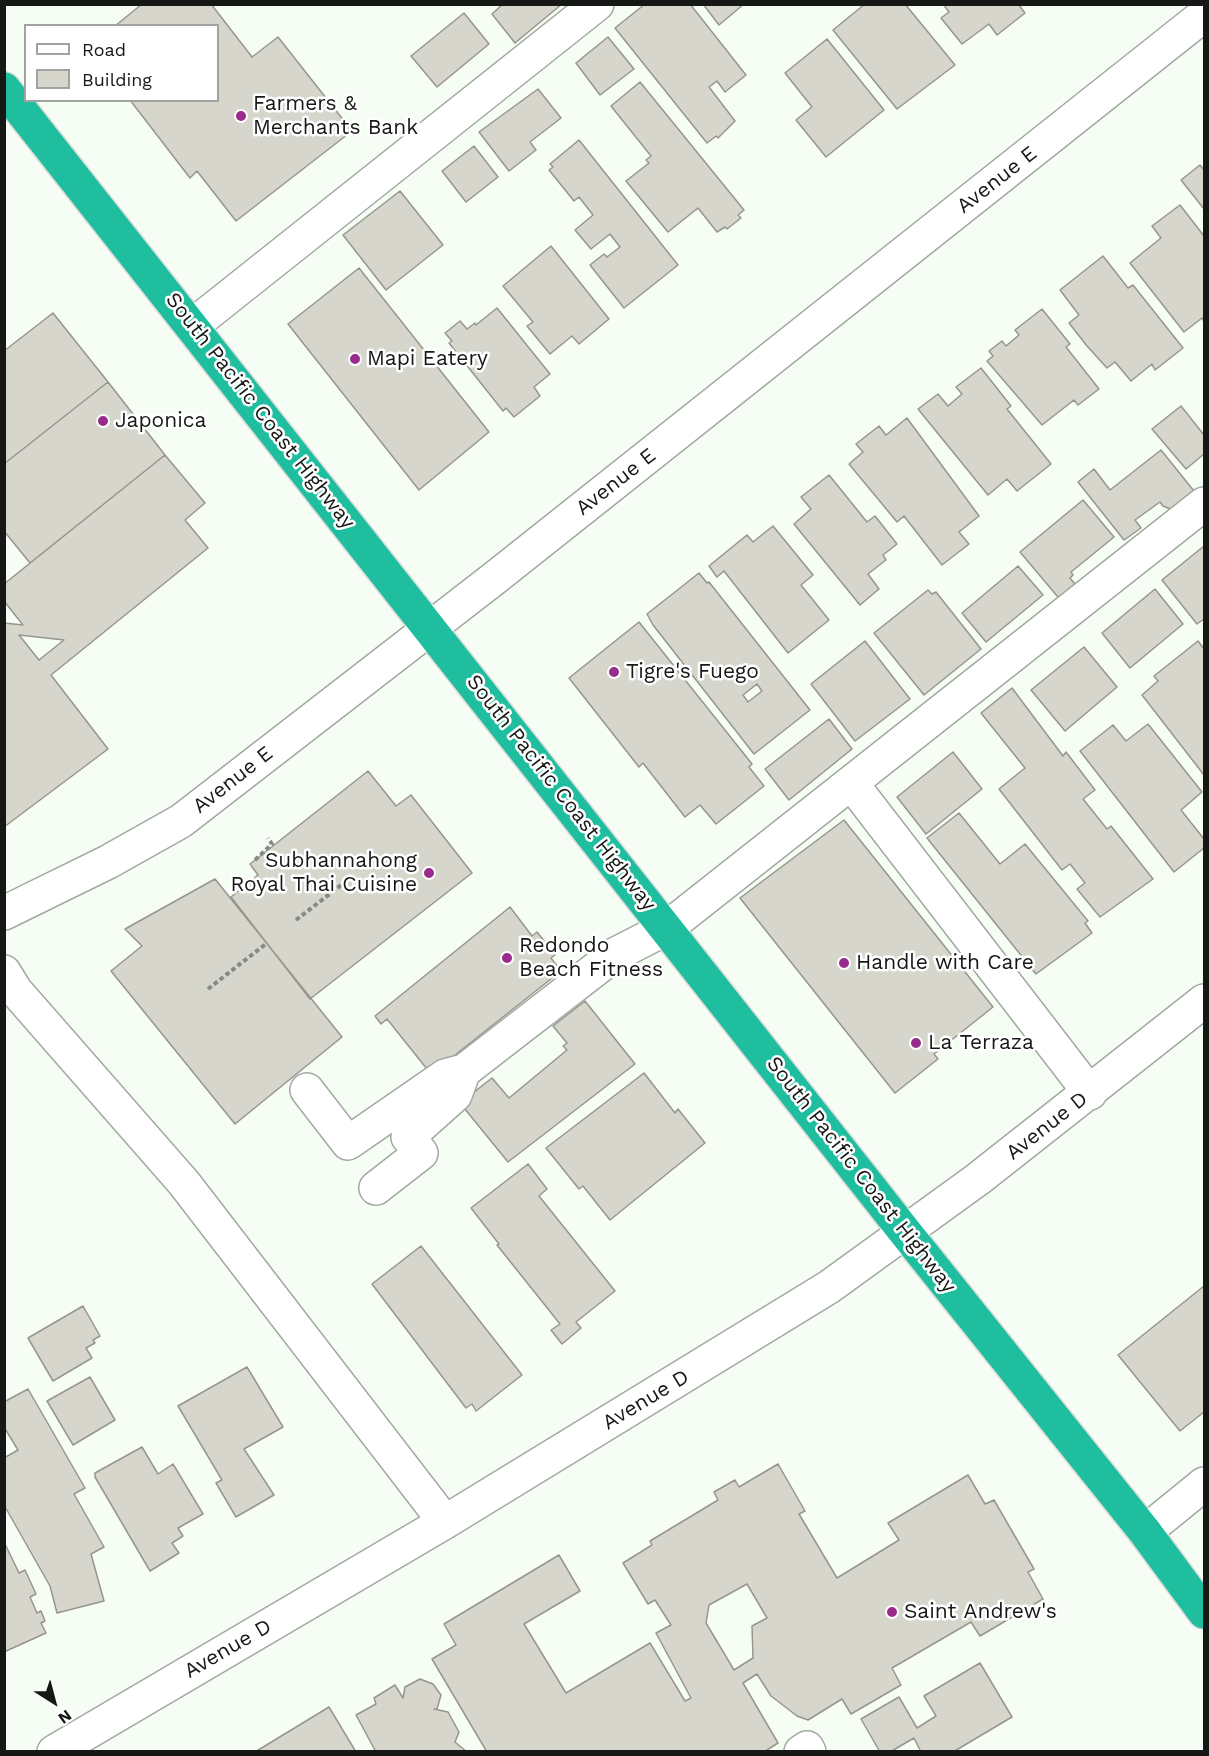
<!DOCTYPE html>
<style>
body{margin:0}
#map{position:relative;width:1209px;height:1756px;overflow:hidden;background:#f6fdf5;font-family:"Work Sans",sans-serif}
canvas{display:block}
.frame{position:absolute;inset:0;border:6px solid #151815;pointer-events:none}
.legend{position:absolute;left:24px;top:24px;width:195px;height:78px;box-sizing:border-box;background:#fff;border:2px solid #a1a3a1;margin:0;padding:8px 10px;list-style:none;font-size:18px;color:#151815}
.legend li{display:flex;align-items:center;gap:12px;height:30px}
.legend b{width:30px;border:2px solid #a1a3a1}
.north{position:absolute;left:24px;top:1672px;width:60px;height:60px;-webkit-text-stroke:4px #fff;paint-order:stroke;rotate:144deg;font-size:16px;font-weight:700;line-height:24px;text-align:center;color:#151815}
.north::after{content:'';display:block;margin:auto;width:21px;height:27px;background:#151815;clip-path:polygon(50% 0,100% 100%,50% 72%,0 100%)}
</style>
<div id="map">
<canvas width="1209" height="1756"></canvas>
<div class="frame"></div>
<ul class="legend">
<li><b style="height:8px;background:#fff"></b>Road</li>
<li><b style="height:16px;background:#d6d6cc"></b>Building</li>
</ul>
<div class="north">N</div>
</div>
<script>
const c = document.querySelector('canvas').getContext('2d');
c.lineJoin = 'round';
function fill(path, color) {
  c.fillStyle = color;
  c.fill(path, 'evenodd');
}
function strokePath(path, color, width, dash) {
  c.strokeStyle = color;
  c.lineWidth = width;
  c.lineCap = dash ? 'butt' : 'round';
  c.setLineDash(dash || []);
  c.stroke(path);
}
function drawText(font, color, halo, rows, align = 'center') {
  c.font = font + ' "Work Sans",sans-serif';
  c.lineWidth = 5;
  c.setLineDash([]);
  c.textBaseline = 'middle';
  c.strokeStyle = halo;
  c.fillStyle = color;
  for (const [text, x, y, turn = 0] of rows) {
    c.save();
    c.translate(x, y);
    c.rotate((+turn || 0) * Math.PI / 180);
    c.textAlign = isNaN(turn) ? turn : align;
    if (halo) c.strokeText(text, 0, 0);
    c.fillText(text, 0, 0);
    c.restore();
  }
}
const building = new Path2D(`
 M142,4H211L252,57L278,37L352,131L236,221L197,171L190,178L130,100H218V26H115Z
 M503,4H562L515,43L492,14Z
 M645,4H690L746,75L725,92L717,81L709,87L735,121L718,138L716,136L707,143L615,28Z
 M703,4H744L719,25Z
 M865,4H905L955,65L897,109L833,30Z
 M943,4H1018L1025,13L997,35L989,24L962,44L941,18L949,12Z
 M464,13L489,44L437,87L411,56Z
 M608,37L634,69L600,95L576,63Z
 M827,39L884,110L826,157L796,120L812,107L785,73Z
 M640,82L744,210L738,215L741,218L727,229L725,227L717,232L698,208L668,232L626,181L649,163L646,160L651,156L611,106Z
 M538,89L561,118L530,142L536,150L509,171L479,132Z
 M579,140L678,265L624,308L590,265L604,254L607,257L620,247L610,234L591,249L575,230L593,215L579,197L574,201L549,170L553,167L550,164Z
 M474,146L498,177L466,202L442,171Z
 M1200,165L1204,170V209L1181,180Z
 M400,191L443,245L386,290L343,235Z
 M1180,205L1204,236V322L1202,318L1184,332L1130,263L1161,238L1152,226Z
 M551,246L609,319L579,344L572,336L550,354L527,326L533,322L503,286Z
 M1103,256L1128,288L1133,285L1183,348L1155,370L1152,364L1131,381L1115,362L1107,368L1087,346L1069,323L1079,315L1060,290Z
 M359,268L489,432L419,490L288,324Z
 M497,308L550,374L534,387L540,396L514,417L506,408L503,411L449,343L452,341L445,333L460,321L467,329L475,323L476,325Z
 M1042,309L1070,344L1066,347L1099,389L1078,405L1074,400L1042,425L987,361L993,356L989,351L1002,341L1006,346L1019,335L1015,330Z
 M53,313L108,382L4,464V351Z
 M981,368L1011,406L1007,409L1051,464L1017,491L1007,479L988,495L918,409L938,394L948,406L962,394L956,387Z
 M108,382L165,455L30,563L4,531V464Z
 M1181,406L1204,435V454L1186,469L1152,429Z
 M907,418L979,516L959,532L969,544L942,565L904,516L897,522L849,464L863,452L856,444L879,426L886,435Z
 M1161,450L1198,496L1178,512L1163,506L1160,502L1135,520L1141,528L1124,540L1078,482L1094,469L1110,490Z
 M165,455L205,503L185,520L208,548L51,675L108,749L4,827V623L23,625L4,601V584ZM19,635L64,640L39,660Z
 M829,475L867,522L875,516L897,544L883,555L886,560L868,574L879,589L860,605L794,524L811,509L801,497Z
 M1083,500L1114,537L1071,572L1073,575L1070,578L1080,590L1063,603L1020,552Z
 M773,526L813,575L801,585L829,620L788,653L724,571L717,577L709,566L747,535L753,542Z
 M1204,546V619L1197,624L1162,580Z
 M1018,566L1043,595L986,642L962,613Z
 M699,573L707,583L709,582L810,710L754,754L653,625L647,614ZM757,684L762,691L748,702L743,695Z
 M1155,589L1183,624L1130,668L1102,633Z
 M928,590L932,594L936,592L981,649L924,695L874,633Z
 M639,622L752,764L749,767L764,786L716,824L700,805L685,817L643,763L639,767L569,678Z
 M865,641L910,699L855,741L811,684Z
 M1198,641L1204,649V775L1142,695L1158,681L1154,676Z
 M1084,647L1117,687L1065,731L1031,690Z
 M1012,688L1063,756L1066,752L1095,790L1083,799L1107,829L1111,826L1153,879L1100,917L1077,889L1085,883L1070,864L1062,870L999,789L1025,768L981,713Z
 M829,719L852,749L789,800L765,769Z
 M1148,724L1202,792L1181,810L1204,839V848L1174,872L1080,751L1113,725L1126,741Z
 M953,752L982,789L926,834L897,797Z
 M368,771L396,806L411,795L472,873L310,999L231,897L258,875L250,864Z
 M959,813L1000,864L1025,844L1088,921L1085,923L1092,933L1036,974L927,838Z
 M844,820L993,1007L934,1054L938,1059L895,1093L740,898Z
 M215,879L342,1037L235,1124L111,971L142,946L125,929Z
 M510,907L532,936L537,932L555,955L551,958L561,971L431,1074L387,1019L381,1024L375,1016Z
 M585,1001L635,1064L508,1162L460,1103L492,1078L509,1098L567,1050L563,1046L567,1043L553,1026Z
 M644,1073L675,1113L678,1109L705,1143L610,1220L583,1186L579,1189L546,1148Z
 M528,1164L547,1189L539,1196L615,1291L576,1322L581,1328L562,1344L551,1330L560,1324L497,1245L499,1244L471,1208Z
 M421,1246L522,1375L476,1411L472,1404L466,1408L372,1284Z
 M1204,1286V1412L1180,1431L1118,1355Z
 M83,1306L100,1336L93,1340L95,1343L86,1348L92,1358L53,1381L28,1338Z
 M247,1367L283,1427L244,1449L274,1495L236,1517L216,1483L222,1480L178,1406Z
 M90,1377L115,1420L73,1445L47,1401Z
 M28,1389L85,1488L74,1494L104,1547L91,1554L104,1601L57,1613L50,1586L4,1505V1458L18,1450L4,1427V1402Z
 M142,1447L158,1474L173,1464L203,1514L178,1528L183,1536L172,1543L179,1553L150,1571L95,1477V1473Z
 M778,1464L805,1511L799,1514L837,1578L899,1540L888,1523L968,1475L985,1504L994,1500L1034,1569L1028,1572L1043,1599L980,1636L971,1622L892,1668L901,1685L851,1714L842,1699L808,1720L797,1716L771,1696L757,1674L743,1683L778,1743L764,1752H487L432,1659L456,1645L444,1624L559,1555L580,1591L524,1624L566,1693L650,1643L685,1701L691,1698L656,1633L671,1625L655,1600L648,1604L623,1563L652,1545L650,1541L718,1500L714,1492L735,1480L739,1487ZM747,1584L767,1618L752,1626L753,1658L734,1670L706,1623L709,1605Z
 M4,1542L19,1573L25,1570L36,1594L30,1597L37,1613L41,1611L45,1621L41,1623L46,1633L4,1652Z
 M980,1663L1012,1717L953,1752H921L914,1738L890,1752H880L861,1719L899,1697L917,1728L936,1716L924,1696Z
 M420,1679L433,1684L441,1695L437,1709H434L448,1712L459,1732L455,1742L467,1752H376L356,1715L376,1704L374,1698L395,1685L403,1698L405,1687Z
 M329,1707L356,1752H255Z`);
const path = new Path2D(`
 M255,860L272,844L268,838
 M296,920L353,876
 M208,989L267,943`);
const minor = new Path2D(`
 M192,326L597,4
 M852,784L1090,1093
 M4,913L108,862L181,821L496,577L1204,15
 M4,972L15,990L184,1183L445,1522
 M307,1090L348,1143L445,1076L464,1071L614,955L667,928L1204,504
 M376,1188L421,1153L408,1137L455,1095L464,1071
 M1145,1532L1204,1484
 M54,1752L445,1522L829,1287L978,1179L1204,1001
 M801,1752L807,1748L809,1752`);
const highway = new Path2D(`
 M4,89L905,1232L1145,1532L1204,1612`);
const markers = [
 [241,116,6,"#982b8c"],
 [355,359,6,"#982b8c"],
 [103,421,6,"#982b8c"],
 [614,672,6,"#982b8c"],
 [429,873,6,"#982b8c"],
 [507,958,6,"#982b8c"],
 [844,963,6,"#982b8c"],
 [916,1043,6,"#982b8c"],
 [892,1612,6,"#982b8c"]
];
const poiNames = [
 ["Farmers &",253,104],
 ["Merchants Bank",253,128],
 ["Mapi Eatery",367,359],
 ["Japonica",115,421],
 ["Tigre's Fuego",626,672],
 ["Subhannahong",417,861,"right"],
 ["Royal Thai Cuisine",417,885,"right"],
 ["Redondo",519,946],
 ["Beach Fitness",519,970],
 ["Handle with Care",856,963],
 ["La Terraza",928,1043],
 ["Saint Andrew's",904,1612]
];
const streetNames = [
 ["Avenue E",997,180,-38],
 ["South Pacific Coast Highway",260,411,52],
 ["Avenue E",616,482,-38],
 ["Avenue E",233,780,-38],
 ["South Pacific Coast Highway",561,793,52],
 ["Avenue D",1047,1126,-38],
 ["South Pacific Coast Highway",861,1175,52],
 ["Avenue D",646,1400,-31],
 ["Avenue D",228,1649,-30]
];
fill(building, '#d6d6cc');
strokePath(building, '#96968d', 1.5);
strokePath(minor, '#a2a9a1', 36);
strokePath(highway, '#dadada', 36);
strokePath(path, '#858a85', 4, [4.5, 3]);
strokePath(minor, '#fff', 33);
strokePath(highway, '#1fbe9f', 33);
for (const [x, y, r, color] of markers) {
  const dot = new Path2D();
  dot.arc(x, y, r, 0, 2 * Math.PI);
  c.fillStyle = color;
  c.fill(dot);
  strokePath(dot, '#fff', 2);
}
drawText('21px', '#151815', '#fff', poiNames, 'left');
drawText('21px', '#151815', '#fff', streetNames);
</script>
